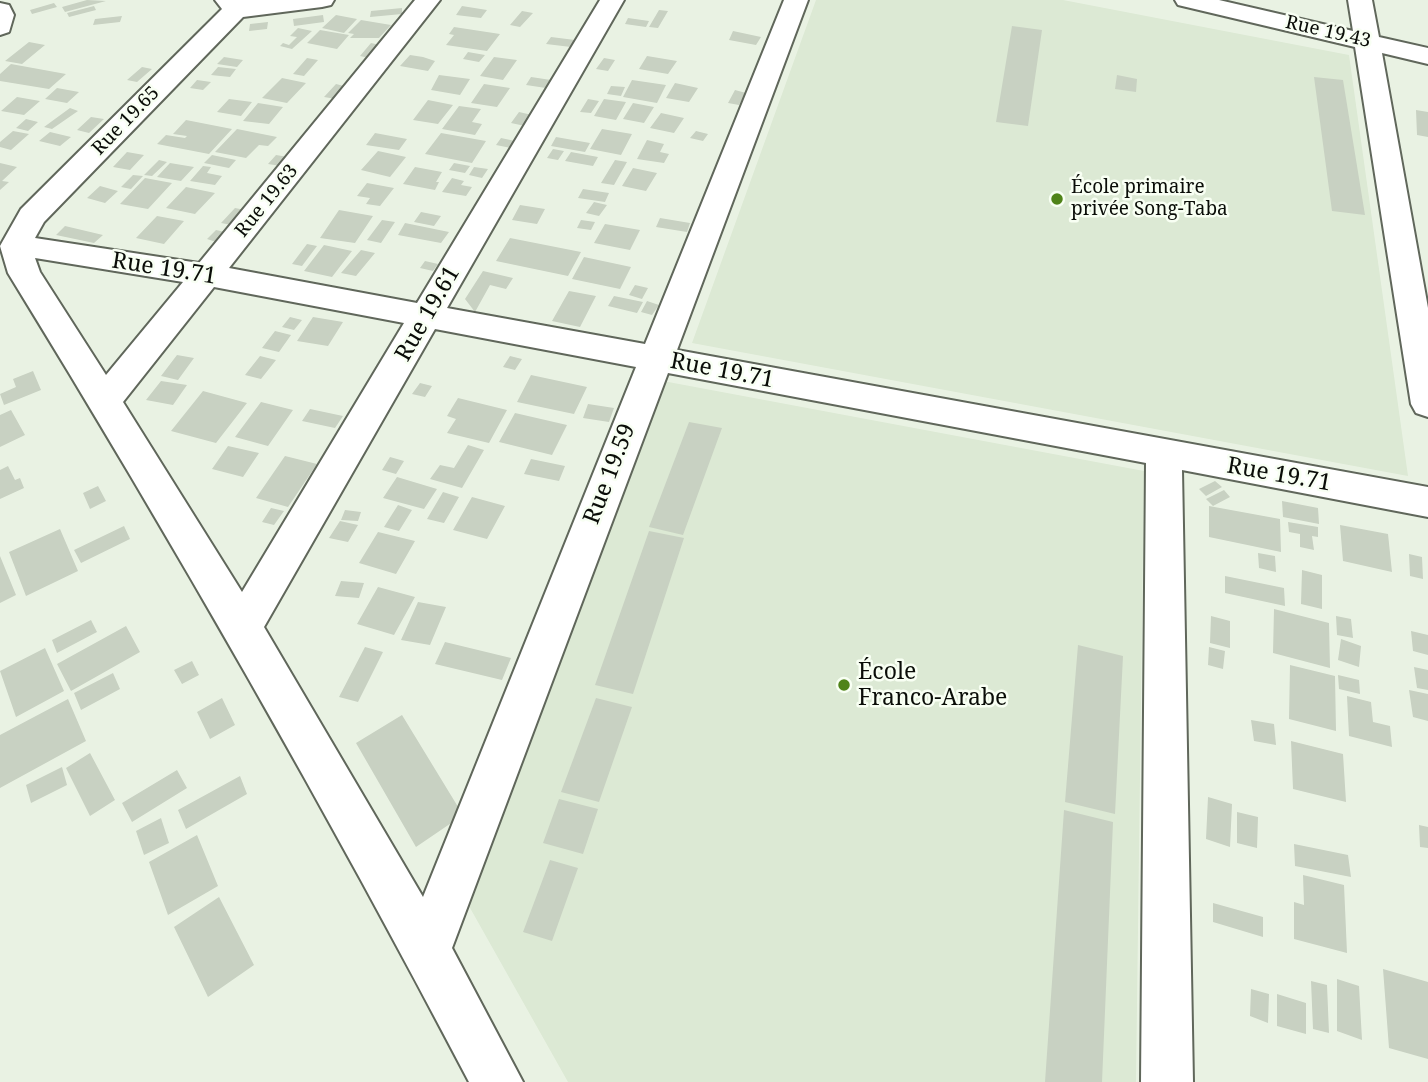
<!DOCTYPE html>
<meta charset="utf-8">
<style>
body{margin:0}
canvas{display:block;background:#e9f2e3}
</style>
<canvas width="1428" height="1082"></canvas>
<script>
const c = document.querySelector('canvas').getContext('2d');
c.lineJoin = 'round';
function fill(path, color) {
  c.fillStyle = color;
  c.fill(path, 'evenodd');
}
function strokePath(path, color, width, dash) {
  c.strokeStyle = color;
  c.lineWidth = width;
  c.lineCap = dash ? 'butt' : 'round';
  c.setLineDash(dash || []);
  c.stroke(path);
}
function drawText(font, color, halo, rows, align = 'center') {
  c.font = font + ' "Noto Serif",serif';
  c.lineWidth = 5;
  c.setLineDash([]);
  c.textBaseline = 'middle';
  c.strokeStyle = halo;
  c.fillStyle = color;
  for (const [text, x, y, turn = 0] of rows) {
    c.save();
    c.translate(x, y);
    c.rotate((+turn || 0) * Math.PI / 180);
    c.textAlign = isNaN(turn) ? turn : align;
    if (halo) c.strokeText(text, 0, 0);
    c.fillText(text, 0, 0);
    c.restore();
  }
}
const built = new Path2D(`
 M816,0H1063L1349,55L1408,476L692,343Z
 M663,381L1144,471L1136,1082H568L465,899Z`);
const building = new Path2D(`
 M87,0L106,1L65,12L62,7Z
 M54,3L57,7L32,14L30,10Z
 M94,6L96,10L69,17L67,13Z
 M462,6L487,10L481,18L456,15Z
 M402,8V14L370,17L371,11Z
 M659,10L668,11L658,28L649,27Z
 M522,11L533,13L520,27L510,25Z
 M323,15L324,22L294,26L293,19Z
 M336,15L357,19L344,33L322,28Z
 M122,16L120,22L93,25L95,19Z
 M628,18L649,21L646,27L625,24Z
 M361,20L391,25L379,38H350L354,34L348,33Z
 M268,22L267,29L249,31L250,24Z
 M1012,26L1042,30L1028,126L996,122Z
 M454,27L500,34L487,51L446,45L454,35L449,34Z
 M298,28L312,31L292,49L280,46L283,43L289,45L297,37L290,36Z
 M320,30L349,35L337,49L307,43Z
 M733,31L761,37L756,45L729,40Z
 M551,37L575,40L571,47L546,44Z
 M29,42L45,45L22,64L5,61Z
 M371,43L380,45L369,58L360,56Z
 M468,52L485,55L479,62L463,59Z
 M410,55L423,57L435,61L428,71L400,66Z
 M647,56L677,61L668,74L639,69Z
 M224,57L243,60L237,67L217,64Z
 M494,57L517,60L503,80L480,76Z
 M307,58L318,60L304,76L293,74Z
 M604,58L615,60L608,71L596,69Z
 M11,64L66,74L49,89L0,81V74Z
 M142,67L152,69L137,82L127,80Z
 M218,67L236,69L230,77L211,75Z
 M439,75L470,79L460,95L431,90Z
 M1117,75L1137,79L1136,92L1115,89Z
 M531,77L551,80L546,88L526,85Z
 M1314,77L1343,80L1365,215L1332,211Z
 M282,78L306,83L287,103L262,98Z
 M197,80L211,82L203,90L190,88Z
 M632,80L666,85L657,103L623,97Z
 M675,83L698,88L689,102L666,98Z
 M336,84L348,87L336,99L324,97Z
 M484,84L510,88L497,107L471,103Z
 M611,86L625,87L621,96L607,94Z
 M57,88L79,92L67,103L45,99Z
 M735,90L746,93L739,105L728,103Z
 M17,97L40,101L24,115L1,111Z
 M229,99L252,102L241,116L217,112Z
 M588,99L599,101L591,113L580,112Z
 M604,99L626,102L616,120L594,116Z
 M428,100L453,105L438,124L413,120Z
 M258,103L283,107L269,124L243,121Z
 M633,103L654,107L644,123L623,119Z
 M459,106L481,109L472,122L482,124L475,135L442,129Z
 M70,108L78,111L52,129L44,127Z
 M1416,110L1428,112V137L1417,135Z
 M519,112L532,115L525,126L511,123Z
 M661,113L684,118L674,133L650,128Z
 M91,117L104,119L89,133L77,130Z
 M26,119L38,122L28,131L16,128Z
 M186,120L232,129L209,154L157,144L166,135L185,138L187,136L173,134Z
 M237,129L277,137L268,146L259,145L246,158L215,152Z
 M602,129L632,134L621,155L590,149Z
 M13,131L29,134L11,150L0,147V142Z
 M696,131L708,134L703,141L690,138Z
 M50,132L71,137L60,146L39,141Z
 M375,133L407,139L399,150L366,145Z
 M441,133L486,141L472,163L425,154Z
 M556,137L590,143L585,152L551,146Z
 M501,138L515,141L511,148L496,145Z
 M647,140L664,144L660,152L669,154L664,163L637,159Z
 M553,149L564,151L558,160L547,158Z
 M378,151L406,157L390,177L361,170Z
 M127,152L144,155L130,170L113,167Z
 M571,152L598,157L593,166L565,161Z
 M212,155L236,160L229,168L204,163Z
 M276,155L288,157L281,166L268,164Z
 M159,160L167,162L152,176L144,175Z
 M615,160L627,162L614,185L601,183Z
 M0,163L17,167L2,181L9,182L0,190Z
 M170,163L194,167L181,181L157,177Z
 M454,163L470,166L465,173L449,170Z
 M203,166L211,167L207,173L222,176L215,185L190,181Z
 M415,167L442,172L436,182H439L435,190L403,184Z
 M474,167L488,169L482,178L469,175Z
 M633,168L657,173L646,191L622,186Z
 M133,175L143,176L131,189L121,187Z
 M145,178L172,183L148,209L120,204Z
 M452,178L464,181L461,185L472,187L466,196L442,192Z
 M367,183L394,188L380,206L366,204L370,198L357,196Z
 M100,186L118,191L105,203L87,198Z
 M186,187L215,193L195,214L166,208Z
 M583,189L609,193L605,202L578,198Z
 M594,202L607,205L599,216L586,213Z
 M520,205L545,209L537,224L512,220Z
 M235,208L250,211L237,226L221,223Z
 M339,210L373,216L355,243L320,238Z
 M421,212L441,216L434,226L414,222Z
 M157,216L184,221L164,244L136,238Z
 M660,218L690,223L687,232L656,227Z
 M382,220L395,222L381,243L367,240Z
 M581,220L595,222L591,230L577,228Z
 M405,223L449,232L441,243L398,235Z
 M605,224L640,230L630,250L594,243Z
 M65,226L103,235L94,243L56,235Z
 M216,230L229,233L219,243L207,239Z
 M510,238L581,252L568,276L496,261Z
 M307,244L317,246L302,266L292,264Z
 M324,245L352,251L332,277L304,271Z
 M361,250L375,253L356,276L341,273Z
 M584,257L631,267L620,289L572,279Z
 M425,261L438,264L433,271L420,268Z
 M483,271L513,278L506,289L490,285L475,312L465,299Z
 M635,285L648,288L642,299L629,295Z
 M569,291L596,296L580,327L552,321Z
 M614,296L643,302L637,313L608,306Z
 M647,301L659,305L652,315L641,312Z
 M290,317L302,320L294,330L282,327Z
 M313,317L343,322L328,346L297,341Z
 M275,331L291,335L279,352L262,348Z
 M177,355L194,358L178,380L161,376Z
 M260,356L276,360L261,379L245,375Z
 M510,356L522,359L515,370L503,367Z
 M33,371L41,390L4,405L0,394L16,387L13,379Z
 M531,375L587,387L574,414L517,402Z
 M161,381L187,385L173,405L146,400Z
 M420,383L432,386L425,397L412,394Z
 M203,391L247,403L216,443L171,431Z
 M458,398L507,410L489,443L447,433L456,419L447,416Z
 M261,402L293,410L268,446L235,437Z
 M588,404L614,408L609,422L583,418Z
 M310,409L343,416L335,428L302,421Z
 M11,410L25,435L0,447V415Z
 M515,413L567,425L552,455L499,442Z
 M689,422L722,428L683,535L649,527Z
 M468,445L484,450L462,488L430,479L440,465L454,468Z
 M228,446L259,453L243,477L212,469Z
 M285,456L317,464L288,507L256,498Z
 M390,457L404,461L396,474L382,470Z
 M531,459L565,466L559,481L524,474Z
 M8,466L15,480L20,478L24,488L0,499V470Z
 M397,477L437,489L424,509L383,498Z
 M1215,481L1222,487L1206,496L1199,489Z
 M98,486L106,501L90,509L83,493Z
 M1224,490L1230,497L1213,506L1206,499Z
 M443,492L459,497L444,523L427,519Z
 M472,497L505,506L487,539L453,530Z
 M1282,501L1318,508L1319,524L1283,517Z
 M398,505L412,510L399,531L384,527Z
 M1209,506L1280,519L1281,552L1209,537Z
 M271,508L284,511L274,525L262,522Z
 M345,510L361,512L358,521L341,520Z
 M340,521L358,525L348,542L329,538Z
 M1288,522L1318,527V537L1312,536L1314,550L1300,547V534L1289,532Z
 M1340,525L1388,534L1392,572L1343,561Z
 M124,526L130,539L81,563L74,550Z
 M60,529L78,571L26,596L9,552Z
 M649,531L684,538L633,694L595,685Z
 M378,532L415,541L396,574L359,563Z
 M1258,553L1275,556L1276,572L1259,568Z
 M1409,554L1422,557L1423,579L1410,576Z
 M0,556L16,595L0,603Z
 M1302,570L1322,575V609L1301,604Z
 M1225,576L1284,588L1285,606L1225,593Z
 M341,581L364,583L359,598L335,596Z
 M378,587L415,597L394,635L357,624Z
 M418,602L446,607L430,645L401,640Z
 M1274,609L1329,623L1330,668L1273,653Z
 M1211,616L1230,621V648L1210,643Z
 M1336,616L1351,619L1353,638L1337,635Z
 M91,620L97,632L57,653L52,640Z
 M126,626L140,652L71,691L57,664Z
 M1411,631L1428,635V655L1413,651Z
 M1341,639L1361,646L1359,667L1338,660Z
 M445,642L511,658L502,680L435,664Z
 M1078,645L1123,656L1115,814L1065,802Z
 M365,647L383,652L358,702L339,697Z
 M1209,647L1225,651L1223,669L1208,665Z
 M45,648L64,691L16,717L0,671Z
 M192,661L199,675L182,684L174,670Z
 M1290,665L1335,676L1336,731L1289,719Z
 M1414,667L1428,670V690L1417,688Z
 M113,673L120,689L81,710L74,693Z
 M1338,675L1359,680L1360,694L1339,689Z
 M1409,690L1428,694V721L1413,717Z
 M1347,696L1371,702L1373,722L1390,726L1392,747L1349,736Z
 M222,698L235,725L210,739L197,712Z
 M596,698L632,707L599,802L561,792Z
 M68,699L86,741L0,788V735Z
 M402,715L463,815L416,847L356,743Z
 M1251,720L1274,724L1276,745L1254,741Z
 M1291,741L1343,754L1346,802L1293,789Z
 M90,753L115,800L90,816L66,768Z
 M62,767L67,785L31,803L26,785Z
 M177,770L187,788L132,822L122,803Z
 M240,776L247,794L186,829L178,810Z
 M1208,797L1232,804L1230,847L1206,839Z
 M559,799L598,809L583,854L543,843Z
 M1064,810L1113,822L1102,1082H1045Z
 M1237,812L1258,817L1257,848L1237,843Z
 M161,818L169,843L144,855L136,831Z
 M1419,825L1428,827V848L1420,847Z
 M197,835L218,886L168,915L149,862Z
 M1294,844L1348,855L1351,877L1295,866Z
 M550,860L578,868L552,941L523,932Z
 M1303,875L1344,885L1347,953L1294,939V902L1304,905Z
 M219,897L254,965L208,997L174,927Z
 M1213,903L1263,917V937L1213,922Z
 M1383,969L1428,982V1059L1389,1048Z
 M1337,979L1359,986L1362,1040L1337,1031Z
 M1311,981L1327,985L1329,1033L1313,1029Z
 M1251,989L1269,994L1268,1023L1250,1016Z
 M1277,994L1306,1003V1034L1277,1026Z`);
const minor = new Path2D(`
 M215,0H334L331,5L322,7L243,17L44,222L35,238L199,263L415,0H440L229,268L417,303L600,0H624L447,308L645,344L784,0H808L677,350L1428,487V517L1182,470L1193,1082H1141L1146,463L668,373L452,948L523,1082H469C325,807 171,538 8,273L0,246L21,209L222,9ZM35,258L183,282L106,375L40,272ZM214,287L404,323L242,592L123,402ZM435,329L636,367L423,897L264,627Z
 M1175,0H1219L1353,31L1348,0H1372L1379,37L1428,48V64L1382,53L1428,308V417L1416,413L1411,404L1355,47L1178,5Z
 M0,3L9,5L14,15L9,32L0,35Z`);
const markers = [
 [1057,199,7,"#4f8318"],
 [844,685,7,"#4f8318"]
];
const farStreetnames = [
 ["Rue 19.43",1328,32,13],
 ["Rue 19.65",126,121,-46],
 ["Rue 19.63",267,201,-51]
];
const farPoinames = [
 ["École primaire",1071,188],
 ["privée Song-Taba",1071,210]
];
const streetNames = [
 ["Rue 19.71",164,269,9],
 ["Rue 19.61",428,314,-60],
 ["Rue 19.71",722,371,11],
 ["Rue 19.59",610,474,-69],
 ["Rue 19.71",1279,475,10]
];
const poiNames = [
 ["École",858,672],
 ["Franco-Arabe",858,698]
];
fill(built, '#dce9d4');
fill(building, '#c8d1c2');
strokePath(minor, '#60675b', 4);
fill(minor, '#fff');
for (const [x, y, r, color] of markers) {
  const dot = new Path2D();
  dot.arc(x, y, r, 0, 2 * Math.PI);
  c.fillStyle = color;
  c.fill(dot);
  strokePath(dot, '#f8fff3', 2.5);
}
drawText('19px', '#0a0d08', '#f8fff3', farStreetnames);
drawText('19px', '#0a0d08', '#f8fff3', farPoinames, 'left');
drawText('23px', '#0a0d08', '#f8fff3', streetNames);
drawText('23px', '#0a0d08', '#f8fff3', poiNames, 'left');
</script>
